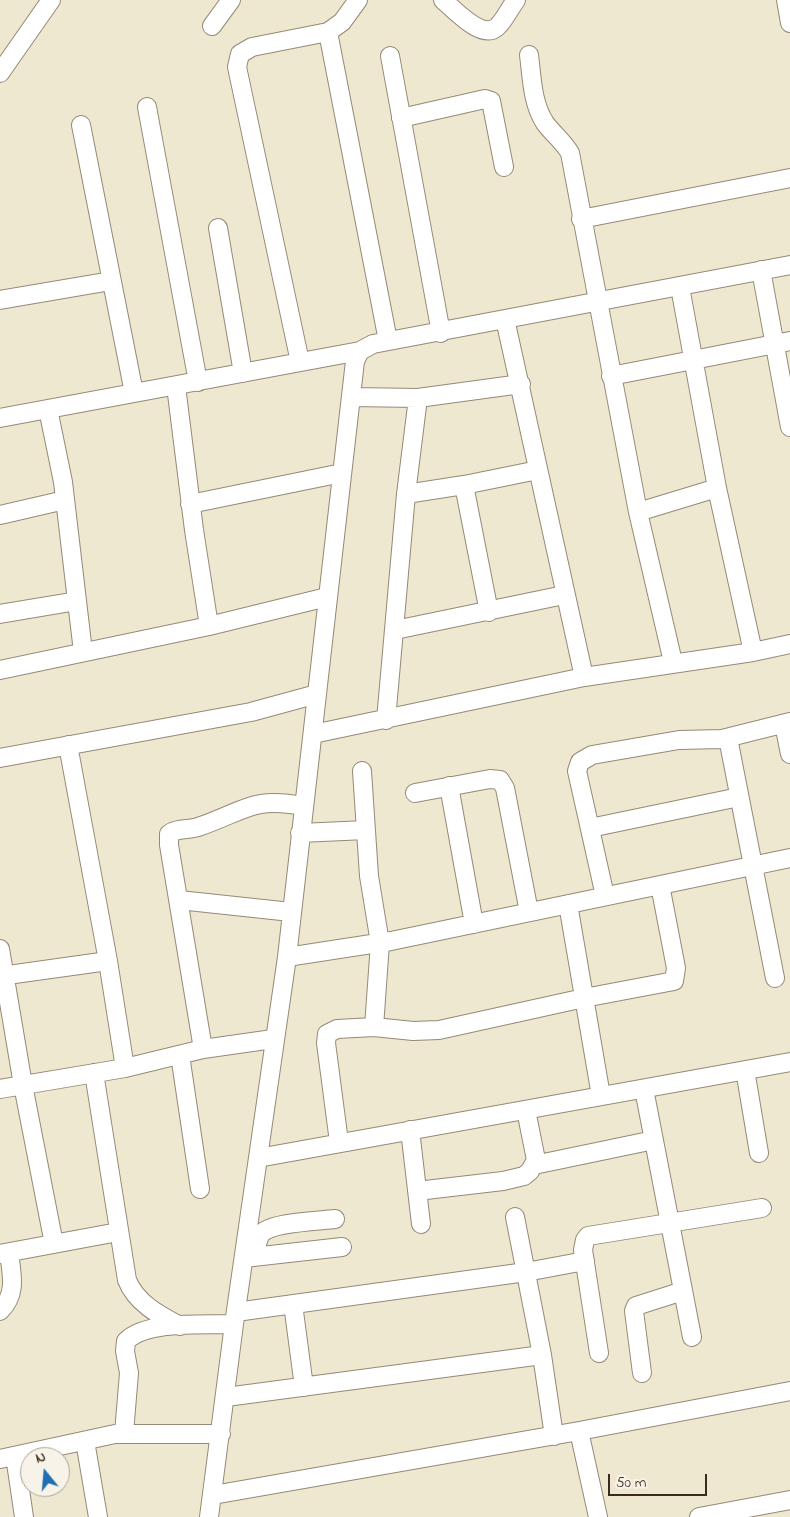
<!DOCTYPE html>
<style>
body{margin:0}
#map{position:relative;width:790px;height:1517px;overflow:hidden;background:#efe8d0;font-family:"Indie Flower",sans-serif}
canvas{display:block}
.north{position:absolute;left:20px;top:1447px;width:50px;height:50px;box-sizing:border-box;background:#f7f3e8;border:1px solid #aca397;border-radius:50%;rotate:343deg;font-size:14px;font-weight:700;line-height:20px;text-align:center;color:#3b2a1e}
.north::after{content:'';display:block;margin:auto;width:18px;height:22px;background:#1f6fb2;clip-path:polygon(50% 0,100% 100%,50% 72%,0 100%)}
.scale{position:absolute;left:608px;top:1474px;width:99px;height:22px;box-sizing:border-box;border:2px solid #3b2a1e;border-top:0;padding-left:6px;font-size:15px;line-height:18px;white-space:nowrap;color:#3b2a1e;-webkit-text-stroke:4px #f7f3e8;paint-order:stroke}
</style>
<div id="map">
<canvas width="790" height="1517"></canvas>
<div class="north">N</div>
<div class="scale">50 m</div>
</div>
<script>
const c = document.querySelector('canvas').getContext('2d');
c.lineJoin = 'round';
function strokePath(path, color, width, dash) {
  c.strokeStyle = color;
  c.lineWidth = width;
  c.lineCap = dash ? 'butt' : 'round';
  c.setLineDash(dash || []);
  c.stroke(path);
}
const minor = new Path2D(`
 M358,0L342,22L328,32L388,341
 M443,0C455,10 483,42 498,26C505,19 510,8 516,0
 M786,0L790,23
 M212,26L231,0
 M529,55C532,78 532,103 545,123C553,134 563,141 570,153L638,512L673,662
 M390,56L441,333
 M0,73L51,0
 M147,107L198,382
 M401,118L485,99L491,101L504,167
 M81,125L134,393
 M581,219L790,178
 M218,228L243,373
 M761,270L790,427
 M680,287L717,488L753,652
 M0,300L111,281
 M505,319L584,677
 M300,362L237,67L240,54L252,47L328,32
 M611,376L790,341
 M176,386L194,530L209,626
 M351,397L418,398L521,384
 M48,409L63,482L83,652
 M0,418L360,351
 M464,485L489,612
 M406,494L464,485L538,470
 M190,504L342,473
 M638,512L717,488
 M0,515L65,500
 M0,614L77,601
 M395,630L564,595
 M0,670L209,626L327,597
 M386,720L406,494L418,398
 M784,724L790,754
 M313,734L584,677L753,652L790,644
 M728,738L775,978
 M68,745L108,961L125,1068
 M0,758L251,712L317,694
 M362,771L369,876L380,943L374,1027
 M449,786L474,924
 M415,793L490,779L500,780L505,788L529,912
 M590,828L739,797
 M300,833L366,830
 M605,896L577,771L580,762L592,755L679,740L722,739L790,722
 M179,900L291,912
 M568,904L601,1096
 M0,949L23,1085L54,1244
 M287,957L391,941L790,858
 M0,976L108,961
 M203,1049L169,845V834C176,828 189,830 198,827C243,812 252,796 302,806
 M180,1055L200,1189
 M745,1070L759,1153
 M94,1073L127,1280C136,1303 159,1315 180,1326
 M0,1089L125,1068L203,1049L273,1039
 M644,1089L692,1337
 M410,1130L421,1224
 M339,1142L326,1043L327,1034L337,1029L374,1027L413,1031L439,1030L584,998L674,981L676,968L660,885
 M258,1158L790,1062
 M534,1165L654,1140
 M417,1191L503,1181L524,1176L530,1171L536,1160L526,1110
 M515,1217L542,1355L554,1436
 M0,1254L118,1232
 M254,1257C256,1250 257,1240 261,1234C271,1222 319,1221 335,1219
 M244,1258L342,1247
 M293,1304L304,1387
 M0,1311C17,1294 12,1276 9,1253
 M236,1312L526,1272L585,1261
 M599,1353L583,1250L585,1240L588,1236L762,1208
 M642,1373L634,1311L636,1306L683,1291
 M226,1397L542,1355
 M579,1431L598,1517
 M124,1433L129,1373L125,1351L126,1341C147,1320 205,1325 234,1324
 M85,1441L98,1517
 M15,1456L24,1517
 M0,1459L115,1434H221
 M213,1495L579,1431L790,1391
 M209,1517L234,1324L287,957L355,361L360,351L373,344L790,265
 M699,1517L790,1500`);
strokePath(minor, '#958977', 20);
strokePath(minor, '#fff', 18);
</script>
